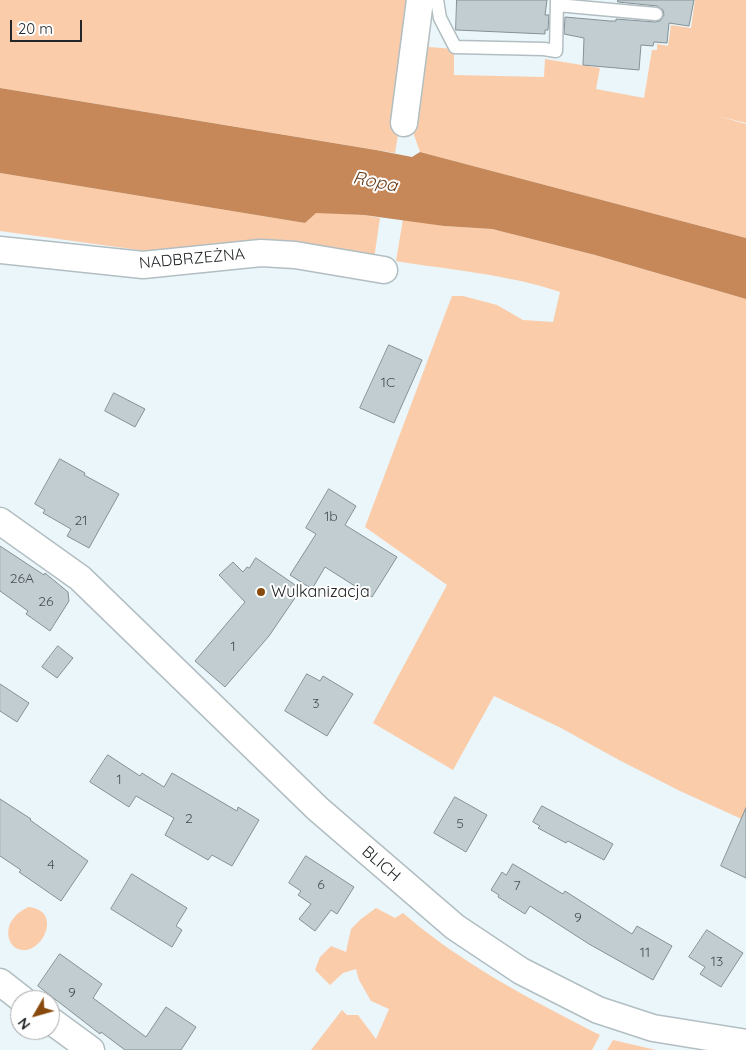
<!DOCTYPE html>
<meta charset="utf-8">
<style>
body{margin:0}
#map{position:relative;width:746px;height:1050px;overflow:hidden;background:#eaf6fa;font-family:Quicksand,sans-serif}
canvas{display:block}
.north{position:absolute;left:10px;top:990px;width:50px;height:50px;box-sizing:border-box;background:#fff;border:1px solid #a7a8a9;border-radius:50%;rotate:232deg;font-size:14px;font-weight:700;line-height:20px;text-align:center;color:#222628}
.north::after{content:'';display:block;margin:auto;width:18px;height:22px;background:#884a0c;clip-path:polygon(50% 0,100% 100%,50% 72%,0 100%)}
.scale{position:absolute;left:10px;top:20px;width:72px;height:22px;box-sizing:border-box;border:2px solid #222628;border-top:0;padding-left:6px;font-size:15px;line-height:18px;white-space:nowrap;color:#222628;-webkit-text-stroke:4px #fff;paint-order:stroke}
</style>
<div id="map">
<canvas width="746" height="1050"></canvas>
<div class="north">N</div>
<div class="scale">20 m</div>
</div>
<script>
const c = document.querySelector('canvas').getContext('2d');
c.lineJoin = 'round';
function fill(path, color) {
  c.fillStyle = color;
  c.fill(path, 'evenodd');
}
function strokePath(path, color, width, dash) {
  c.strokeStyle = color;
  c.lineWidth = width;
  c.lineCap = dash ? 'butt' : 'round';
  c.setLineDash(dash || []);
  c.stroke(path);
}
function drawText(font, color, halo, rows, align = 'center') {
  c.font = font + ' Quicksand,sans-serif';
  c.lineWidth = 4;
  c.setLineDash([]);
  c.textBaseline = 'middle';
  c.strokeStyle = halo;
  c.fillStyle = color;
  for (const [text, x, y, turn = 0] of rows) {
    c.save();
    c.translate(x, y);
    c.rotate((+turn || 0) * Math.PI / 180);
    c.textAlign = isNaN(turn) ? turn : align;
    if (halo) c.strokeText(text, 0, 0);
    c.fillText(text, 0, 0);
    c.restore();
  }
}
const green = new Path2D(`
 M0,0H420L395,153L0,88Z
 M695,0H746V123L718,116L746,124V238L420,152L413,132L431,7L429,47L454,49V75L544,77L545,59L600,68L596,89L644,98L652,50H657V44L668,46L671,25L691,28Z
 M0,173L305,223L316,212L364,215L380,218L374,259L256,243L146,251L0,231Z
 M403,219L444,226L492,229L595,255L746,299V821L680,791L619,760L561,728L494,696L453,770L373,723L447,585L365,527L450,301L452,296H463L497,305L523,320L553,322L560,292C507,274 450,270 396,261Z
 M28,907C65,910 41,958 18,949C6,944 6,927 13,919C17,913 23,910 28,907Z
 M376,908L395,918L403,913C462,964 531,1000 600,1035L592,1050H311L342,1010L347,1015H358L376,1039L389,1009L371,1001L359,980L356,969L343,973L330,985L315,970L320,957L331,946L346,952L351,929L361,919Z
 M613,1040L656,1050H607Z`);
const water = new Path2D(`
 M0,88L376,150L412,157L420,152L746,238V299L595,255L492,229L444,226L364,215L316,213L305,223L0,173Z`);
const building = new Path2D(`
 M457,0H547L545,15H549L548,30H545V34L456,30Z
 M618,0H694L689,26L669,23L667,43L654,42L653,46L641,45L639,70L583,65L584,38L564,34L565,17L610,21H616V19L655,22L660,21L664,15L663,10L657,6L618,2Z
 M389,345L422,360L394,423L360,408Z
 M114,393L145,409L135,427L105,411Z
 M60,459L85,473L84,475L119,494L89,548L67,536L71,529L43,513L45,510L35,504Z
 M329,489L356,506L345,525L397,557L372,597L325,567L312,589L290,575L316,534L306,528Z
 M0,546L44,575L45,573L68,592L69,601L50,631L26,614L28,611L0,591Z
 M256,558L301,589L269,636L225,687L195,661L245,602L219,575L233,562L243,572L247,567L249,568Z
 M58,646L73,658L57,678L42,667Z
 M307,674L320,681L323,676L353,694L327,736L285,711Z
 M0,684L29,703L17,722L0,711Z
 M108,755L140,776L142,773L164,787L172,773L237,811L238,807L259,820L232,866L212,855L208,860L165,835L174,818L136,796L129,807L90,782Z
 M455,797L487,815L466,852L434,833Z
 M0,799L31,819L30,820L88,861L61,901L19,872L21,870L0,856Z
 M542,806L613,844L604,860L568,841L566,843L538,828L540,826L533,822Z
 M746,808V878L721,866Z
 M306,856L354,887L337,914L331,910L315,931L299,919L311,904L298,895L301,891L289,883Z
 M513,864L563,894L565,891L632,934L637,926L672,946L653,980L589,944L530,906L525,914L498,897L499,895L491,890L502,872L506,875Z
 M132,874L187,908L176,926L182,930L172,947L111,909Z
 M707,930L743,953L721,987L700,974L705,967L689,957Z
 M60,954L102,984L93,998L146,1037L166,1007L196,1027L181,1050H125L101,1032L100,1034L38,986Z`);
const service = new Path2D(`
 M437,0L440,18L455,47L544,49L556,51L557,0
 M557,5L656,14`);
const minor = new Path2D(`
 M404,123L420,0
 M0,250L143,265L261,253L295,255L384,270
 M0,521L80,578L318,809L455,927L521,971L598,1010L653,1028L746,1043
 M0,982L23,1000
 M50,1020L91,1050`);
const markers = [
 [261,592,5,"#884a0c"]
];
const numberNames = [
 ["1C",388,383],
 ["1b",331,517],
 ["21",81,521],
 ["26A",22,579],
 ["26",46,602],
 ["1",233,647],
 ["3",316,704],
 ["1",119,780],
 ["2",189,819],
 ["5",460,824],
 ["4",51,865],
 ["6",321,885],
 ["7",517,886],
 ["9",578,918],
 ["11",645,953],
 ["13",717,962],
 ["9",72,993]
];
const streetNames = [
 ["NADBRZEŻNA",192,259,-5],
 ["BLICH",381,864,41]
];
const poiNames = [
 ["Wulkanizacja",271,592]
];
const waterNames = [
 ["Ropa",375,182,11]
];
fill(green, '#fbcca9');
fill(water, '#c68859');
fill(building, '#c1cdd1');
strokePath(building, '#859194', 1);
strokePath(service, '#b2bec2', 15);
strokePath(minor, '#b2bec2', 29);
strokePath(service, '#fff', 12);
strokePath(minor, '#fff', 26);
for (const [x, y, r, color] of markers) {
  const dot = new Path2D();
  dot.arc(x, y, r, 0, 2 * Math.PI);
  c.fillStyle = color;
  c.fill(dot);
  strokePath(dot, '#fff', 2);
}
drawText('14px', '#4a5052', null, numberNames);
drawText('16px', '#222628', '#fff', streetNames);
drawText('16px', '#222628', '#fff', poiNames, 'left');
drawText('italic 18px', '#663b18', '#fff', waterNames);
</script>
